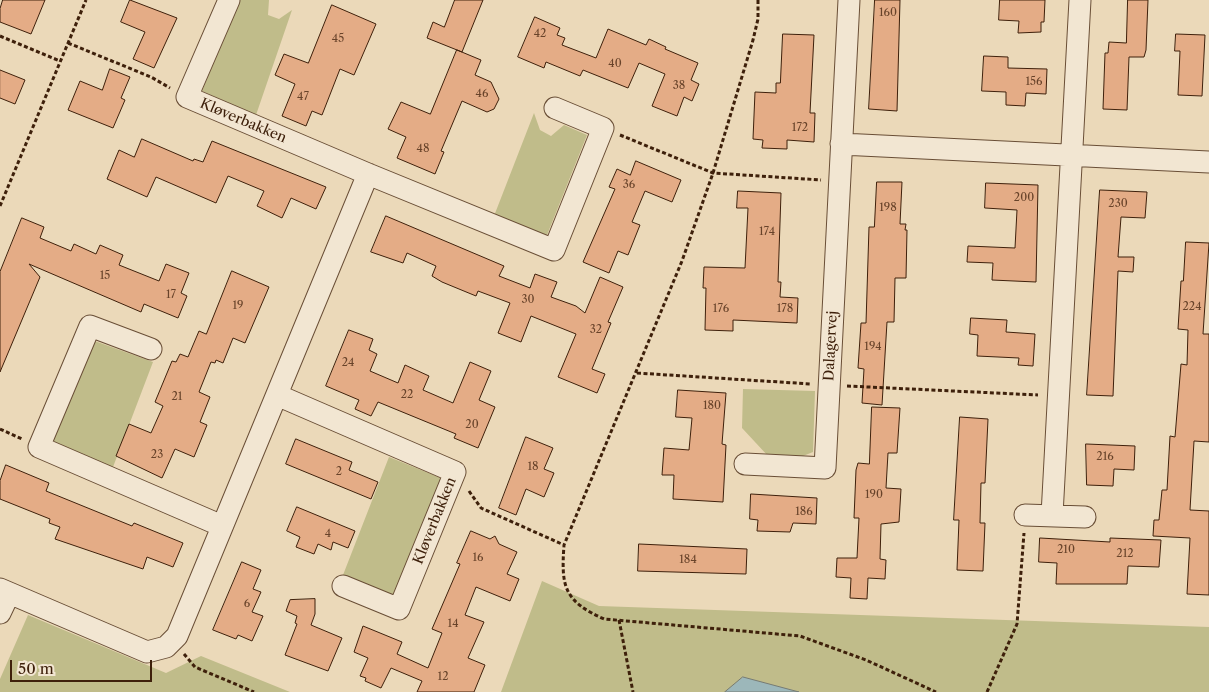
<!DOCTYPE html>
<meta charset="utf-8">
<style>
body{margin:0}
#map{position:relative;width:1209px;height:692px;overflow:hidden;background:#ebd9b9;font-family:"Libre Caslon Text",serif}
canvas{display:block}
.scale{position:absolute;left:10px;top:660px;width:142px;height:22px;box-sizing:border-box;border:2px solid #3e200b;border-top:0;padding-left:6px;font-size:15px;line-height:18px;white-space:nowrap;color:#3e200b;-webkit-text-stroke:4px #f2e6d2;paint-order:stroke}
</style>
<div id="map">
<canvas width="1209" height="692"></canvas>
<div class="scale">50 m</div>
</div>
<script>
const c = document.querySelector('canvas').getContext('2d');
c.lineJoin = 'round';
function fill(path, color) {
  c.fillStyle = color;
  c.fill(path, 'evenodd');
}
function strokePath(path, color, width, dash) {
  c.strokeStyle = color;
  c.lineWidth = width;
  c.lineCap = dash ? 'butt' : 'round';
  c.setLineDash(dash || []);
  c.stroke(path);
}
function drawText(font, color, halo, rows, align = 'center') {
  c.font = font + ' "Libre Caslon Text",serif';
  c.lineWidth = 4;
  c.setLineDash([]);
  c.textBaseline = 'middle';
  c.strokeStyle = halo;
  c.fillStyle = color;
  for (const [text, x, y, turn = 0] of rows) {
    c.save();
    c.translate(x, y);
    c.rotate((+turn || 0) * Math.PI / 180);
    c.textAlign = isNaN(turn) ? turn : align;
    if (halo) c.strokeText(text, 0, 0);
    c.fillText(text, 0, 0);
    c.restore();
  }
}
const green = new Path2D(`
 M239,0H269L268,15L279,19L292,10L256,115L202,91Z
 M534,113L540,130L551,136L564,125L587,135L547,235L494,216Z
 M92,340L153,362L113,467L52,444Z
 M743,389L815,391L813,452L803,456H768L742,428Z
 M389,457L441,478L392,600L343,575Z
 M542,581L599,606L1209,627V692H501Z
 M28,615L166,673L201,656L290,692H0V679Z`);
const water = new Path2D(`
 M743,677L799,692H725Z`);
const building = new Path2D(`
 M3,0H45L31,34L0,22V9Z
 M130,0L177,18L154,68L133,59L145,32L121,22Z
 M455,0H483L462,52L427,38L433,22L444,27Z
 M875,0H900L897,111L869,109Z
 M1000,0H1045L1044,22H1041V32L1018,33L1019,21L999,20Z
 M1128,0H1148L1146,50L1144,57H1129L1127,110L1103,109L1105,53H1108L1109,42L1126,43Z
 M332,5L376,24L354,75L340,69L322,115L312,111L306,126L282,116L295,84L275,75L284,54L308,63Z
 M535,17L560,28L557,35L565,38L562,45L596,58L608,29L646,45L649,39L666,47L665,49L698,63L691,80L699,84L692,101L684,97L677,116L652,106L665,74L639,63L628,88L583,70L580,76L546,62L544,68L518,57Z
 M783,34L814,35L810,113H815L814,142L787,140V149L762,148L763,140L753,139L755,92L776,93V83H780Z
 M1176,34L1205,35L1202,96L1178,95L1180,51H1175Z
 M457,50L481,60L475,75L491,82L499,99L494,109L487,112L462,101L441,151L444,152L435,174L397,158L406,137L388,129L401,102L430,114Z
 M984,56L1008,57V68L1047,69L1046,94L1026,93L1025,106L1006,105V92L982,91Z
 M110,69L130,77L121,98L125,100L113,128L68,110L80,81L102,90Z
 M0,70L25,80L15,104L0,98Z
 M142,139L193,161L194,159L203,162L212,141L326,187L316,209L291,198L282,218L257,206L264,191L228,176L216,203L156,177L147,197L107,179L119,150L134,157Z
 M636,161L681,180L672,202L645,191L632,222L640,225L628,255L618,251L609,273L583,262L615,189L609,187L617,169L630,175Z
 M877,182H902L900,224H906L905,230H907L906,278H895L894,322H887L882,405L862,403L864,369L858,368L861,323H866L869,227H874Z
 M986,183L1038,185L1036,282L992,280L993,263L967,262L968,246L1015,248L1017,210L985,208Z
 M1100,190L1147,192L1145,218L1121,217L1118,257H1134L1133,272L1118,271L1113,396L1087,395Z
 M738,191L781,193L778,282H781L780,297L798,298L797,323L733,320V331L705,330L706,288H703L704,267L745,268L748,208H737Z
 M386,216L504,266L499,276L530,288L535,274L557,282L551,297L576,306L585,313L600,277L623,287L608,322L611,323L592,369L605,374L597,393L558,377L576,334L531,316L521,342L498,333L510,303L478,291L476,296L442,282L432,276L436,266L407,253L403,263L371,252Z
 M22,218L44,227L40,238L71,251L74,244L96,254L100,245L123,255L119,265L159,281L166,264L189,273L181,293L187,296L178,318L144,304L141,312L29,264L40,277L0,372V272Z
 M1186,242L1209,243L1203,334H1209V442L1194,441L1190,510L1209,511V595L1187,594L1190,538L1153,536L1154,520H1159L1162,490H1167L1170,436L1175,437L1181,364L1187,365L1188,330L1178,329L1181,281H1183Z
 M232,271L269,287L245,343L233,338L223,363L216,360L215,363L211,362L199,392L210,397L200,422L207,425L194,457L175,449L162,478L116,456L129,424L151,433L163,406L155,402L172,361L176,362L180,354L188,357L199,331L206,334Z
 M971,318L1007,320L1006,332L1035,334L1033,366L1018,365L1019,358L977,356L978,335L970,334Z
 M349,330L373,339L369,350L377,354L370,371L398,383L405,365L429,376L423,390L453,403L470,362L491,371L479,400L495,407L478,448L454,438L456,434L378,402L371,416L355,409L359,400L326,386Z
 M678,390L726,393L722,444L726,445L723,502L673,499L674,475H662L664,448L689,450L692,418L676,417Z
 M872,407L900,408L897,453H888L886,488L901,489L899,522L881,524L880,559L886,560L885,579L868,578L867,599L850,598L851,578L836,577L837,558H857L859,518H854L856,470L858,463L869,464Z
 M960,417L988,419L985,483H981L980,523H985L983,571L957,570L959,520H954Z
 M526,437L553,448L544,469L554,473L544,497L526,489L516,515L499,508Z
 M296,439L352,462L349,470L378,482L371,499L286,464Z
 M1086,444L1135,446L1134,470L1114,469L1113,486L1087,485Z
 M6,465L49,483L46,491L132,526L134,523L183,543L173,567L147,557L143,569L55,539L60,527L49,523L50,519L0,499V481Z
 M751,494L817,498L816,524L793,523L790,532L757,531L758,520L750,519Z
 M297,507L355,531L348,548L333,542L331,550L318,544L314,554L296,547L300,537L287,531Z
 M471,531L490,539L495,536L499,544L517,552L507,574L519,579L510,601L476,587L465,615L484,622L468,658L485,665L474,692H417L422,681L391,668L381,688L365,681L366,678L360,676L368,658L354,652L363,626L402,642L397,654L428,668L442,633L432,629L460,564L457,563Z
 M1040,538L1110,542V538L1161,540L1159,567L1128,566L1127,584H1056L1057,563L1039,562Z
 M639,544L747,549L746,574L638,571Z
 M242,562L261,570L253,589L261,592L252,612L263,616L252,641L238,635L236,639L213,630Z
 M315,599V614L311,625L342,638L328,671L285,655L297,624L295,623L297,616L286,611L290,600Z`);
const path = new Path2D(`
 M758,0V19L753,40L713,173L682,261L564,545C561,587 564,601 604,619L800,636L866,660L936,692
 M0,36L60,61
 M68,43L151,77L170,88
 M620,135L713,173L821,180
 M0,206L86,0
 M637,373L811,384
 M847,386L1038,395
 M0,429L22,439
 M469,491L481,508L564,545
 M619,620L633,692
 M184,654L195,667L254,692
 M987,692L1017,624L1024,533`);
const street = new Path2D(`
 M229,0L187,97L368,174L554,250L603,128L555,108
 M841,144L1209,162
 M151,349L90,326L39,447L222,526
 M277,395L455,472L399,609L343,586
 M745,464L825,468L849,0
 M1025,515L1085,517
 M1052,515L1080,0
 M0,589L147,652L166,647L177,636L368,174
 M0,613L9,594`);
const numberNames = [
 ["160",888,13],
 ["42",540,34],
 ["45",338,39],
 ["40",615,64],
 ["156",1034,82],
 ["38",679,86],
 ["46",482,94],
 ["47",303,97],
 ["172",800,128],
 ["48",423,149],
 ["36",629,185],
 ["200",1024,198],
 ["230",1118,204],
 ["198",888,208],
 ["174",767,232],
 ["15",105,276],
 ["17",171,295],
 ["30",528,300],
 ["19",238,306],
 ["224",1192,307],
 ["176",721,309],
 ["178",785,309],
 ["32",596,330],
 ["194",873,347],
 ["24",348,363],
 ["22",407,395],
 ["21",177,397],
 ["180",712,406],
 ["20",472,425],
 ["23",157,455],
 ["216",1105,457],
 ["18",533,467],
 ["2",339,472],
 ["190",874,495],
 ["186",804,512],
 ["4",328,534],
 ["210",1066,550],
 ["212",1125,554],
 ["16",478,558],
 ["184",688,560],
 ["6",247,604],
 ["14",453,624],
 ["12",443,677]
];
const streetNames = [
 ["Kløverbakken",243,121,23],
 ["Dalagervej",831,346,-87],
 ["Kløverbakken",435,521,-68]
];
fill(green, '#c0bc8a');
fill(water, '#9cb7ba');
strokePath(water, '#767b74', 1);
fill(building, '#e4ac86');
strokePath(building, '#3e200b', 1);
strokePath(street, '#694e36', 23);
strokePath(path, '#3e200b', 3, [4, 2.5]);
strokePath(street, '#f2e6d2', 21);
drawText('11px', '#68432a', null, numberNames);
drawText('14px', '#3e200b', '#f2e6d2', streetNames);
</script>
